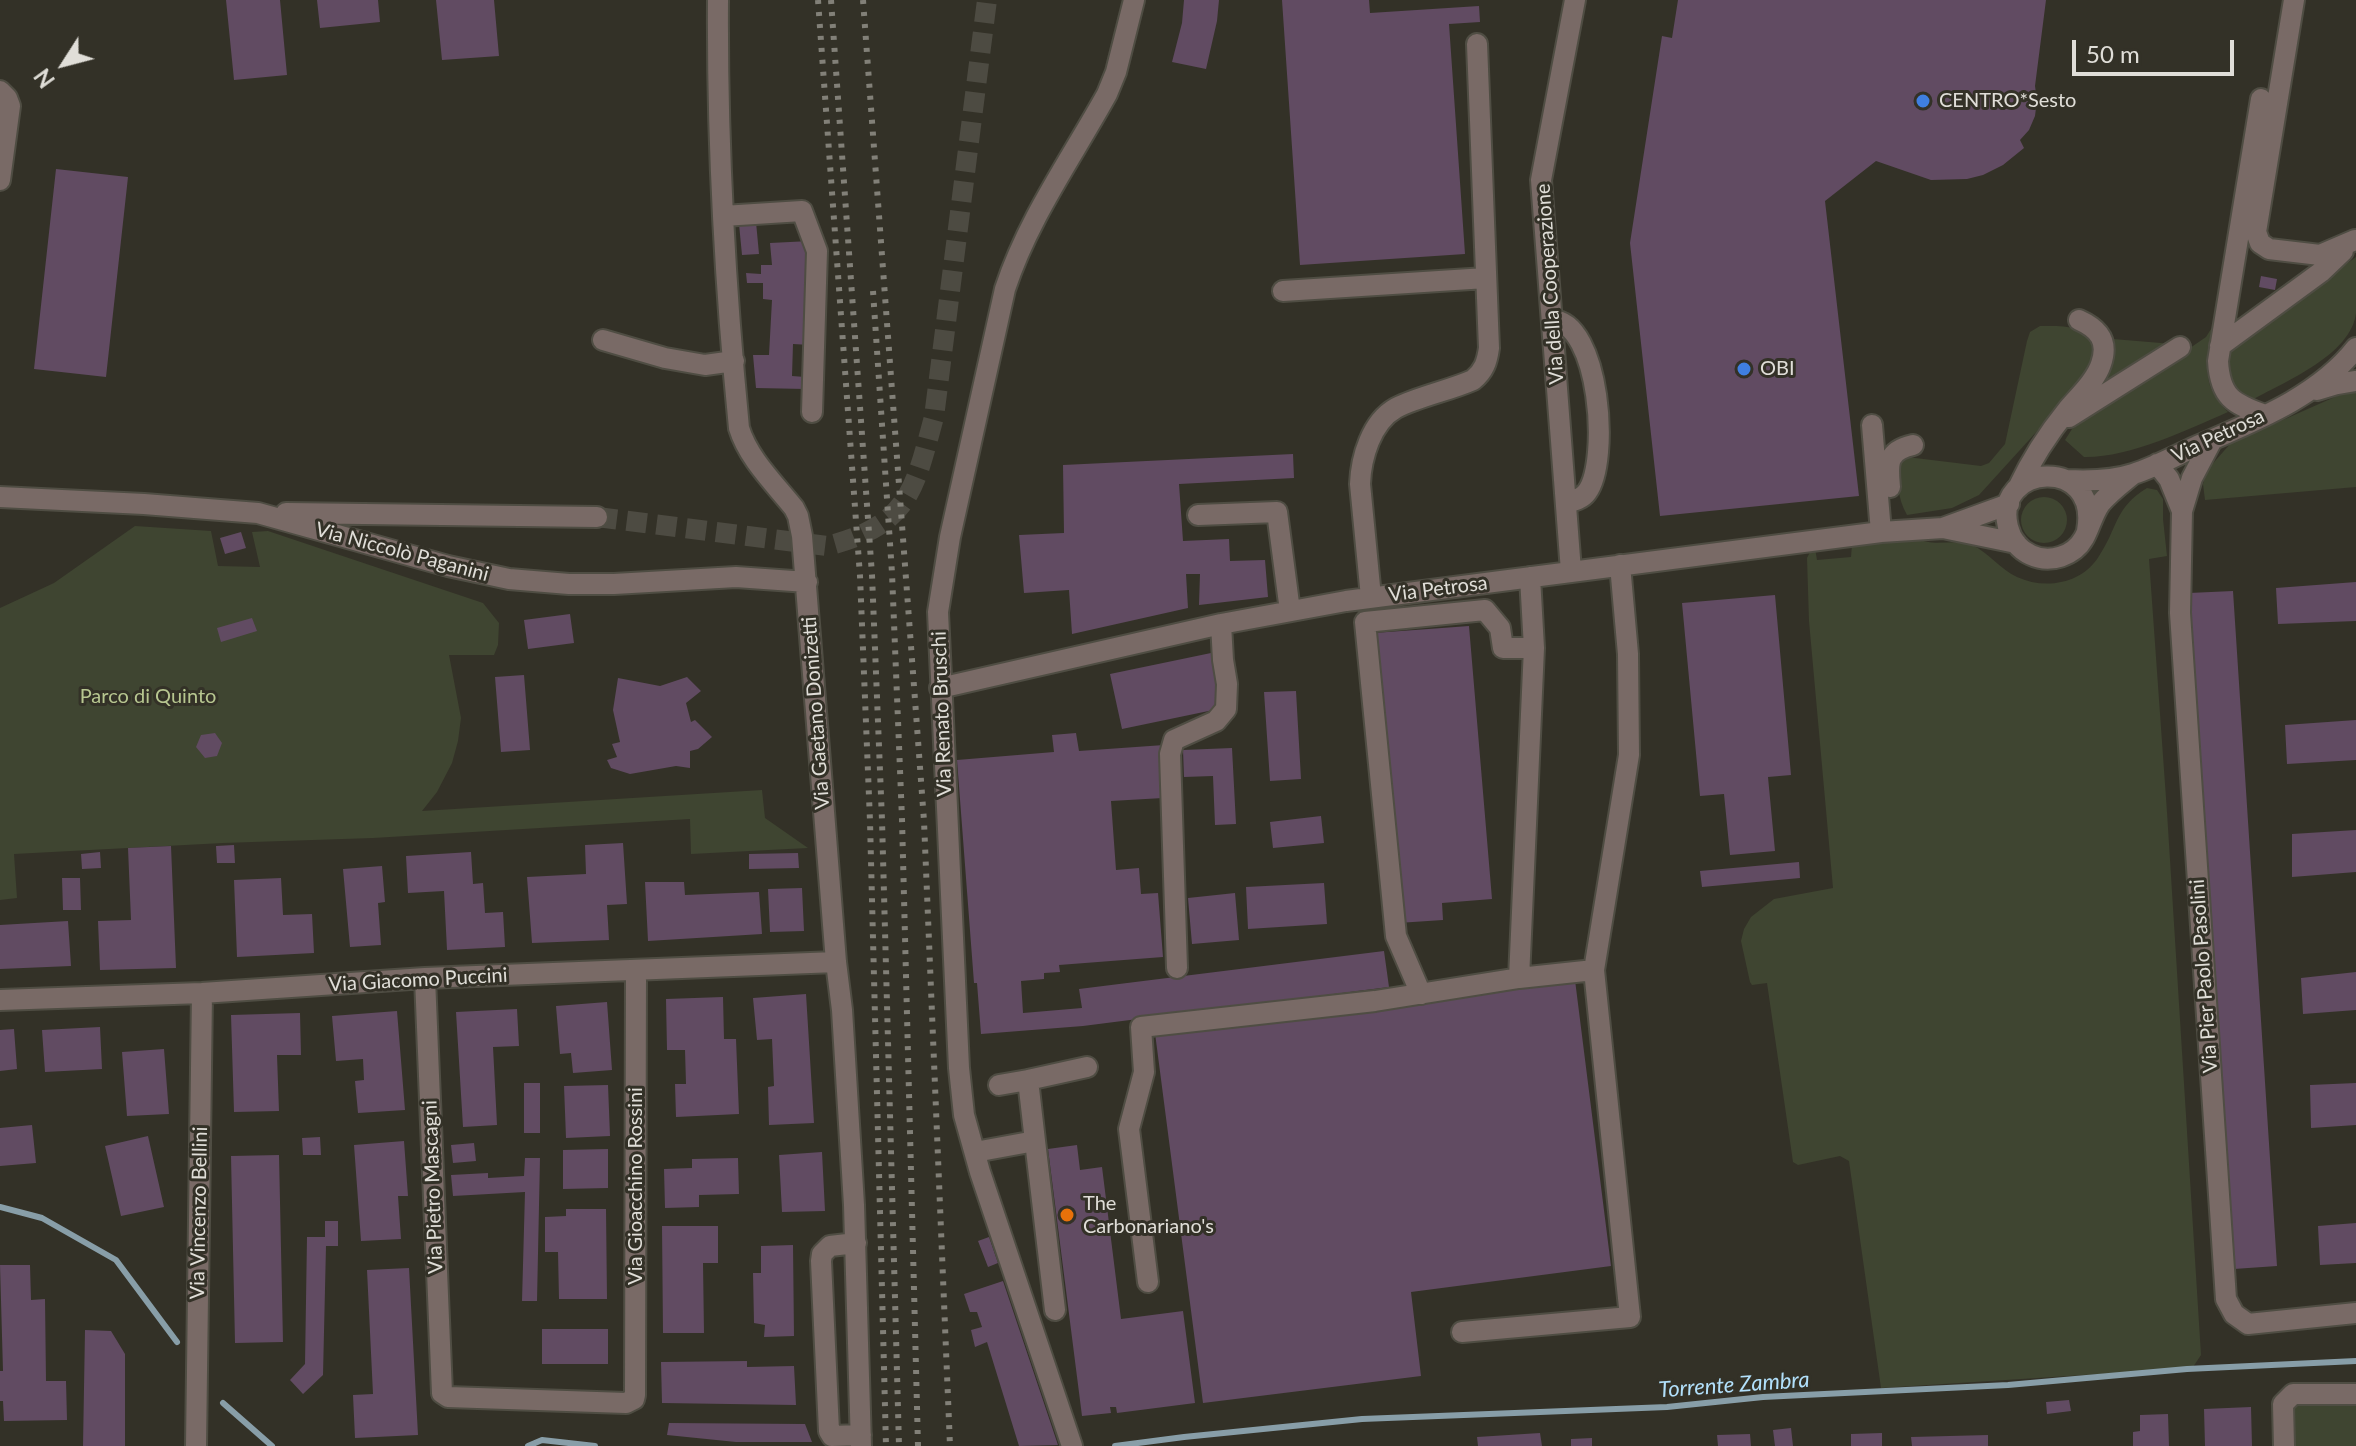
<!DOCTYPE html>
<meta charset="utf-8">
<style>
body{margin:0}
#map{position:relative;width:2356px;height:1446px;overflow:hidden;background:#333127;font-family:Lato,sans-serif}
canvas{display:block}
.north{position:absolute;left:24px;top:24px;width:80px;height:80px;-webkit-text-stroke:6px #333127;paint-order:stroke;rotate:234deg;font-size:22px;font-weight:700;line-height:32px;text-align:center;color:#e0ded8}
.north::after{content:'';display:block;margin:auto;width:28px;height:36px;background:#e0ded8;clip-path:polygon(50% 0,100% 100%,50% 72%,0 100%)}
.scale{position:absolute;left:2072px;top:40px;width:162px;height:36px;box-sizing:border-box;border:4px solid #e0ded8;border-top:0;padding-left:10px;font-size:24px;line-height:28px;white-space:nowrap;color:#e0ded8;-webkit-text-stroke:6px #333127;paint-order:stroke}
</style>
<div id="map">
<canvas width="2356" height="1446"></canvas>
<div class="north">N</div>
<div class="scale">50 m</div>
</div>
<script>
const c = document.querySelector('canvas').getContext('2d');
c.lineJoin = 'round';
function fill(path, color) {
  c.fillStyle = color;
  c.fill(path, 'evenodd');
}
function strokePath(path, color, width, dash) {
  c.strokeStyle = color;
  c.lineWidth = width;
  c.lineCap = dash ? 'butt' : 'round';
  c.setLineDash(dash || []);
  c.stroke(path);
}
function drawText(font, color, halo, rows, align = 'center') {
  c.font = font + ' Lato,sans-serif';
  c.lineWidth = 6;
  c.setLineDash([]);
  c.textBaseline = 'middle';
  c.strokeStyle = halo;
  c.fillStyle = color;
  for (const [text, x, y, turn = 0] of rows) {
    c.save();
    c.translate(x, y);
    c.rotate((+turn || 0) * Math.PI / 180);
    c.textAlign = isNaN(turn) ? turn : align;
    if (halo) c.strokeText(text, 0, 0);
    c.fillText(text, 0, 0);
    c.restore();
  }
}
const green = new Path2D(`
 M2356,257C2356,275 2356,295 2356,313C2351,355 2286,381 2254,399C2230,391 2221,370 2230,347Z
 M2216,321C2211,360 2195,378 2228,412C2187,430 2128,458 2084,457L2065,440L2072,429L2206,337Z
 M2040,326C2059,326 2090,324 2095,347C2097,355 2092,365 2090,373L1979,495L1952,508L1907,515C1897,498 1897,480 1899,462L1907,457L1981,466L1989,463L2005,444L2027,341L2030,332Z
 M2113,339L2173,344L2082,406L2111,355Z
 M2356,391V487L2205,500L2203,484L2207,470L2231,443L2346,392Z
 M2147,488L2157,490L2163,499V519L2167,556L2149,559L2167,812L2201,1355L2193,1367L2162,1370L1881,1388L1849,1161L1840,1156L1798,1165L1793,1162L1767,983L1752,985L1750,982L1741,941L1744,929L1751,917L1774,899L1833,888L1809,621L1807,558L1811,550L1815,548L1817,560L1851,557L1852,544L1918,538C1932,548 1955,538 1972,545C1989,553 2000,569 2017,577C2045,590 2082,584 2099,556C2118,528 2114,508 2147,488Z
 M2021 520a23 23 0 1 1 46 0a23 23 0 1 1-46 0Z
 M135,526L211,531L218,566L260,567L252,532L268,531L483,603L499,623L498,645L494,655H449L461,718L458,741L452,763L437,792L422,811L762,790L765,818L808,848L691,854L690,819L373,838L223,843L14,854L17,898L0,900V608L54,583Z
 M2356,1402V1446H2292V1406Z`);
const stream = new Path2D(`
 M0,1207L42,1218L116,1260L177,1342
 M223,1403L272,1446
 M528,1446L542,1440L595,1446
 M1115,1446L1184,1437L1362,1419L1667,1407L1763,1397L2008,1385L2187,1369L2356,1361`);
const building = new Path2D(`
 M226,0H280L287,75L234,80Z
 M317,0H378L380,22L320,28Z
 M436,0H494L499,56L442,60Z
 M1184,0H1219L1217,21L1206,69L1172,62L1182,23Z
 M1282,0H1369L1370,13L1479,6L1480,22L1449,24L1465,254L1300,265Z
 M1678,0H2046L2035,86L2037,100L2035,116L2029,130L2020,140L2024,148L2003,165L1983,175L1967,179L1931,180L1876,161L1825,201L1859,496L1660,516L1630,243L1662,36L1672,38Z
 M56,169L128,177L106,377L34,369Z
 M756,222L759,254L742,255L739,224Z
 M810,241V345L793,344L792,376L805,377L806,389L756,388L753,355H769L772,300L763,299V283H747L746,273L761,274V265H772L770,243Z
 M2261,276L2277,279L2275,290L2259,287Z
 M1293,454L1294,478L1179,484L1183,541L1229,539L1230,561L1265,560L1268,597L1199,605L1200,574H1186L1188,608L1072,634L1069,590L1024,593L1019,535L1064,533L1063,465Z
 M241,532L246,548L225,554L220,538Z
 M2356,582V621L2278,624L2276,588Z
 M2233,591L2277,1266L2234,1269L2189,593Z
 M1775,595L1791,775L1768,777L1775,851L1730,855L1724,794L1700,796L1682,603Z
 M570,614L574,643L528,649L524,620Z
 M252,618L257,631L221,642L217,628Z
 M1469,626L1492,899L1442,903L1443,920L1398,923L1374,633Z
 M1211,653L1223,708L1122,729L1110,674Z
 M524,675L530,750L501,752L495,677Z
 M687,677L701,691L686,703L691,722L695,720L712,737L698,749L690,751V768L676,766L630,774L611,768L607,760L617,757L612,744L620,742L613,710L618,678L660,686Z
 M1296,691L1301,779L1270,781L1264,692Z
 M2356,720V760L2287,764L2285,725Z
 M215,733L222,743L217,756L205,758L196,747L201,735Z
 M1076,733L1079,751L1164,745L1163,798L1111,801L1116,870L1139,868L1141,894L1158,893L1163,957L1059,965L1060,972L1044,973V979L1021,981L1023,1013L1082,1008L1079,989L1384,951L1389,987L1083,1026L981,1034L977,983H974L957,760L1054,752L1052,735Z
 M1232,748L1236,824L1215,825L1213,776L1184,777L1183,750Z
 M1321,816L1324,843L1273,848L1270,822Z
 M2356,830V872L2292,877V834Z
 M623,843L627,904L607,905L609,940L532,943L527,877L586,874L585,845Z
 M234,845L235,863H217L216,846Z
 M171,846L176,968L100,970L98,921L131,920L128,848Z
 M100,852L101,868L82,869L81,854Z
 M471,852L473,884L483,883L485,913L503,912L505,947L447,950L444,891L408,893L406,856Z
 M798,853L799,868L749,869V854Z
 M1799,862L1800,878L1702,887L1700,871Z
 M382,866L385,902L378,903L381,945L350,947L343,869Z
 M62,878H80L81,910H63Z
 M281,878L283,915L312,914L314,953L237,957L234,880Z
 M645,882H684L685,895L759,892L762,934L648,941Z
 M1324,883L1327,924L1248,929L1246,887Z
 M802,888L804,931L770,932L768,889Z
 M1235,893L1239,940L1192,944L1188,898Z
 M68,921L71,966L0,969V925Z
 M2356,972V1010L2303,1014L2301,978Z
 M1575,980L1611,1266L1411,1292L1421,1376L1203,1403L1155,1033Z
 M806,994L814,1123L769,1125L768,1087L774,1086L772,1039L757,1040L753,998Z
 M723,997L724,1039H736L739,1114L676,1117L675,1084H686L685,1050H667L666,999Z
 M607,1002L612,1070L573,1073L571,1053L560,1054L556,1006Z
 M517,1009L519,1046L493,1047L497,1125L463,1127L456,1012Z
 M397,1011L405,1110L358,1113L355,1081L364,1080L363,1059L336,1061L332,1016Z
 M300,1013L301,1055H277L279,1111L234,1112L231,1015Z
 M100,1027L102,1069L45,1072L42,1030Z
 M14,1029L17,1069L0,1071V1030Z
 M164,1049L169,1114L127,1116L122,1052Z
 M524,1083H540V1133H524Z
 M2356,1083V1125L2311,1128L2310,1085Z
 M608,1085L610,1136L566,1138L564,1086Z
 M32,1125L36,1163L0,1166V1128Z
 M148,1136L164,1207L121,1216L105,1146Z
 M320,1137L321,1155H303L302,1138Z
 M404,1141L408,1196H398L401,1239L361,1241L354,1145Z
 M474,1143L476,1161L453,1163L451,1145Z
 M1077,1145L1080,1170L1102,1167L1121,1319L1183,1311L1195,1403L1117,1413L1116,1407H1110L1111,1413L1082,1416L1048,1149Z
 M608,1149V1188L563,1189V1150Z
 M822,1152L825,1211L782,1212L779,1155Z
 M279,1155L283,1342L235,1343L231,1156Z
 M525,1158H540L537,1301H522L525,1192L453,1196L451,1175L488,1173V1178L524,1176Z
 M738,1158L739,1194L699,1195V1207L665,1208L664,1169L692,1168V1159Z
 M566,1209H606L607,1299H559L558,1252H545V1217L566,1216Z
 M325,1221H338V1246H326L323,1375L303,1394L290,1380L305,1364L307,1237H325Z
 M2356,1223V1263L2320,1265L2318,1226Z
 M662,1226H718V1263H703L704,1333H663Z
 M989,1237L998,1263L988,1267L978,1241Z
 M793,1245L794,1336L764,1337L765,1325L754,1323L753,1273H761V1246Z
 M0,1265H30L31,1300L45,1299L46,1381H66L67,1420L4,1421L3,1401H0V1371H3Z
 M409,1268L418,1435L355,1438L353,1395L373,1394L367,1270Z
 M1003,1281L1058,1445L1019,1446L987,1342L975,1347L971,1330L982,1327L977,1312H970L964,1294Z
 M542,1329H608V1364H542Z
 M85,1330L111,1331L125,1354V1446H83Z
 M747,1361V1367L794,1366L796,1405L662,1403L661,1362Z
 M2069,1400L2071,1411L2047,1414L2046,1402Z
 M2251,1407L2252,1446H2205L2204,1409Z
 M2168,1414L2169,1446H2133V1432L2140,1431V1415Z
 M669,1423L805,1424L812,1442H736L667,1435Z
 M1791,1428L1793,1446H1775L1773,1430Z
 M1540,1433L1542,1446H1478L1477,1437Z
 M1882,1433V1446H1851V1434Z
 M1750,1434L1751,1446H1718L1717,1435Z
 M1988,1435V1446H1912L1911,1437Z
 M1592,1438V1446H1571V1439Z`);
const minorTunnel = new Path2D(`
 M597,517L827,546C909,525 914,491 934,417L987,0`);
const minor = new Path2D(`
 M718,0C717,143 725,286 739,428C748,458 774,483 794,508L798,516L802,536L836,962L842,1010L854,1205L861,1446
 M2294,0L2256,232L2260,243L2269,249L2320,255L2355,240
 M0,91L7,98L10,106L0,180
 M2261,99L2218,361C2220,397 2233,404 2265,415
 M723,216L802,211L817,251L812,412
 M1283,291L1486,278
 M1552,320C1600,322 1610,461 1587,492C1582,499 1574,501 1566,503
 M603,340L665,358L705,365L734,361
 M2220,346L2321,272L2343,251
 M2317,390L2337,384L2356,381
 M2069,417L2180,347
 M1872,425L1881,532
 M2212,440L2192,478L2182,511L2180,613L2226,1299L2234,1314L2248,1324L2356,1313
 M2157,464L2169,479L2182,511
 M2067,480C2089,481 2112,481 2133,474C2155,467 2175,456 2195,447C2252,422 2317,398 2356,348
 M1890,487C1888,464 1886,451 1913,445
 M2018,488C2032,458 2047,435 2068,409C2079,396 2096,380 2101,364C2109,341 2099,329 2079,320
 M0,497L144,504L258,513L448,566L509,579L569,584H614L736,577L807,582
 M286,513L597,517
 M1198,515L1277,512L1290,611
 M1943,528L2009,504
 M2087,531C2101,455 1992,463 2008,527C2011,539 2019,550 2031,555C2050,564 2074,556 2084,538C2090,527 2093,514 2100,504C2109,493 2121,484 2132,475
 M1571,571L1541,180L1575,0
 M1371,597L1360,484C1361,458 1371,422 1396,408C1420,396 1448,391 1473,380C1484,371 1487,362 1489,348L1477,44
 M940,688L1221,624L1346,601L1881,532L1943,528L2016,543
 M1177,968L1170,754L1174,740L1216,721L1226,709L1227,684L1223,660L1221,624
 M1594,970L1629,755L1628,654L1620,565
 M425,978L442,1393L448,1397L626,1403L634,1399L635,1395L636,970
 M1421,994L1396,936L1365,622L1485,610L1500,628L1503,648H1534
 M0,1000L202,993L425,978L836,962
 M999,1085L1028,1080
 M1035,1141L1028,1080L1087,1067
 M975,1152L1035,1141L1055,1310
 M856,1243L830,1246L822,1254L821,1261L829,1431L832,1436L861,1435
 M1148,1282L1129,1129L1144,1072L1141,1027L1375,1001L1519,978L1534,648L1530,577
 M1462,1332L1630,1317L1594,970L1519,978
 M196,1446L202,993
 M1072,1446L980,1172L964,1115L959,1068L938,612L950,537L1005,289C1028,219 1071,159 1107,94L1116,72L1134,0
 M2284,1446L2283,1404L2293,1394H2356`);
const rail = new Path2D(`
 M818,0L860,576L870,821L886,1446
 M831,0L872,575L882,820L899,1446
 M863,0L924,821L950,1446
 M873,291L892,573L902,819L918,1446`);
const markers = [
 [1923,101,8,"#3f7fe0"],
 [1744,369,8,"#3f7fe0"],
 [1067,1215,8,"#e8710a"]
];
const poiNames = [
 ["CENTRO*Sesto",1939,101],
 ["OBI",1760,369],
 ["The",1083,1204],
 ["Carbonariano's",1083,1227]
];
const streetNames = [
 ["Via della Cooperazione",1550,284,-94],
 ["Via Petrosa",2218,436,-25],
 ["Via Niccolò Paganini",402,552,15],
 ["Via Petrosa",1438,589,-7],
 ["Via Gaetano Donizetti",816,713,-94],
 ["Via Renato Bruschi",942,714,-92],
 ["Via Pier Paolo Pasolini",2204,976,-94],
 ["Via Giacomo Puccini",418,980,-3],
 ["Via Gioacchino Rossini",636,1186,-90],
 ["Via Pietro Mascagni",433,1187,-92],
 ["Via Vincenzo Bellini",199,1213,-89]
];
const parkNames = [
 ["Parco di Quinto",148,697]
];
const waterNames = [
 ["Torrente Zambra",1734,1385,-4]
];
fill(green, '#3f4531');
strokePath(stream, '#889ea8', 6);
fill(building, '#614b62');
strokePath(minorTunnel, '#4d4b42', 20, [20, 10]);
strokePath(minor, '#4f4d43', 24);
strokePath(minor, '#796a66', 20);
strokePath(rail, '#828078', 6, [4, 8]);
for (const [x, y, r, color] of markers) {
  const dot = new Path2D();
  dot.arc(x, y, r, 0, 2 * Math.PI);
  c.fillStyle = color;
  c.fill(dot);
  strokePath(dot, '#333127', 3);
}
drawText('20px', '#e0ded8', '#333127', poiNames, 'left');
drawText('20px', '#e0ded8', '#333127', streetNames);
drawText('20px', '#b7c690', '#333127', parkNames);
drawText('italic 22px', '#b2e0fb', '#333127', waterNames);
</script>
